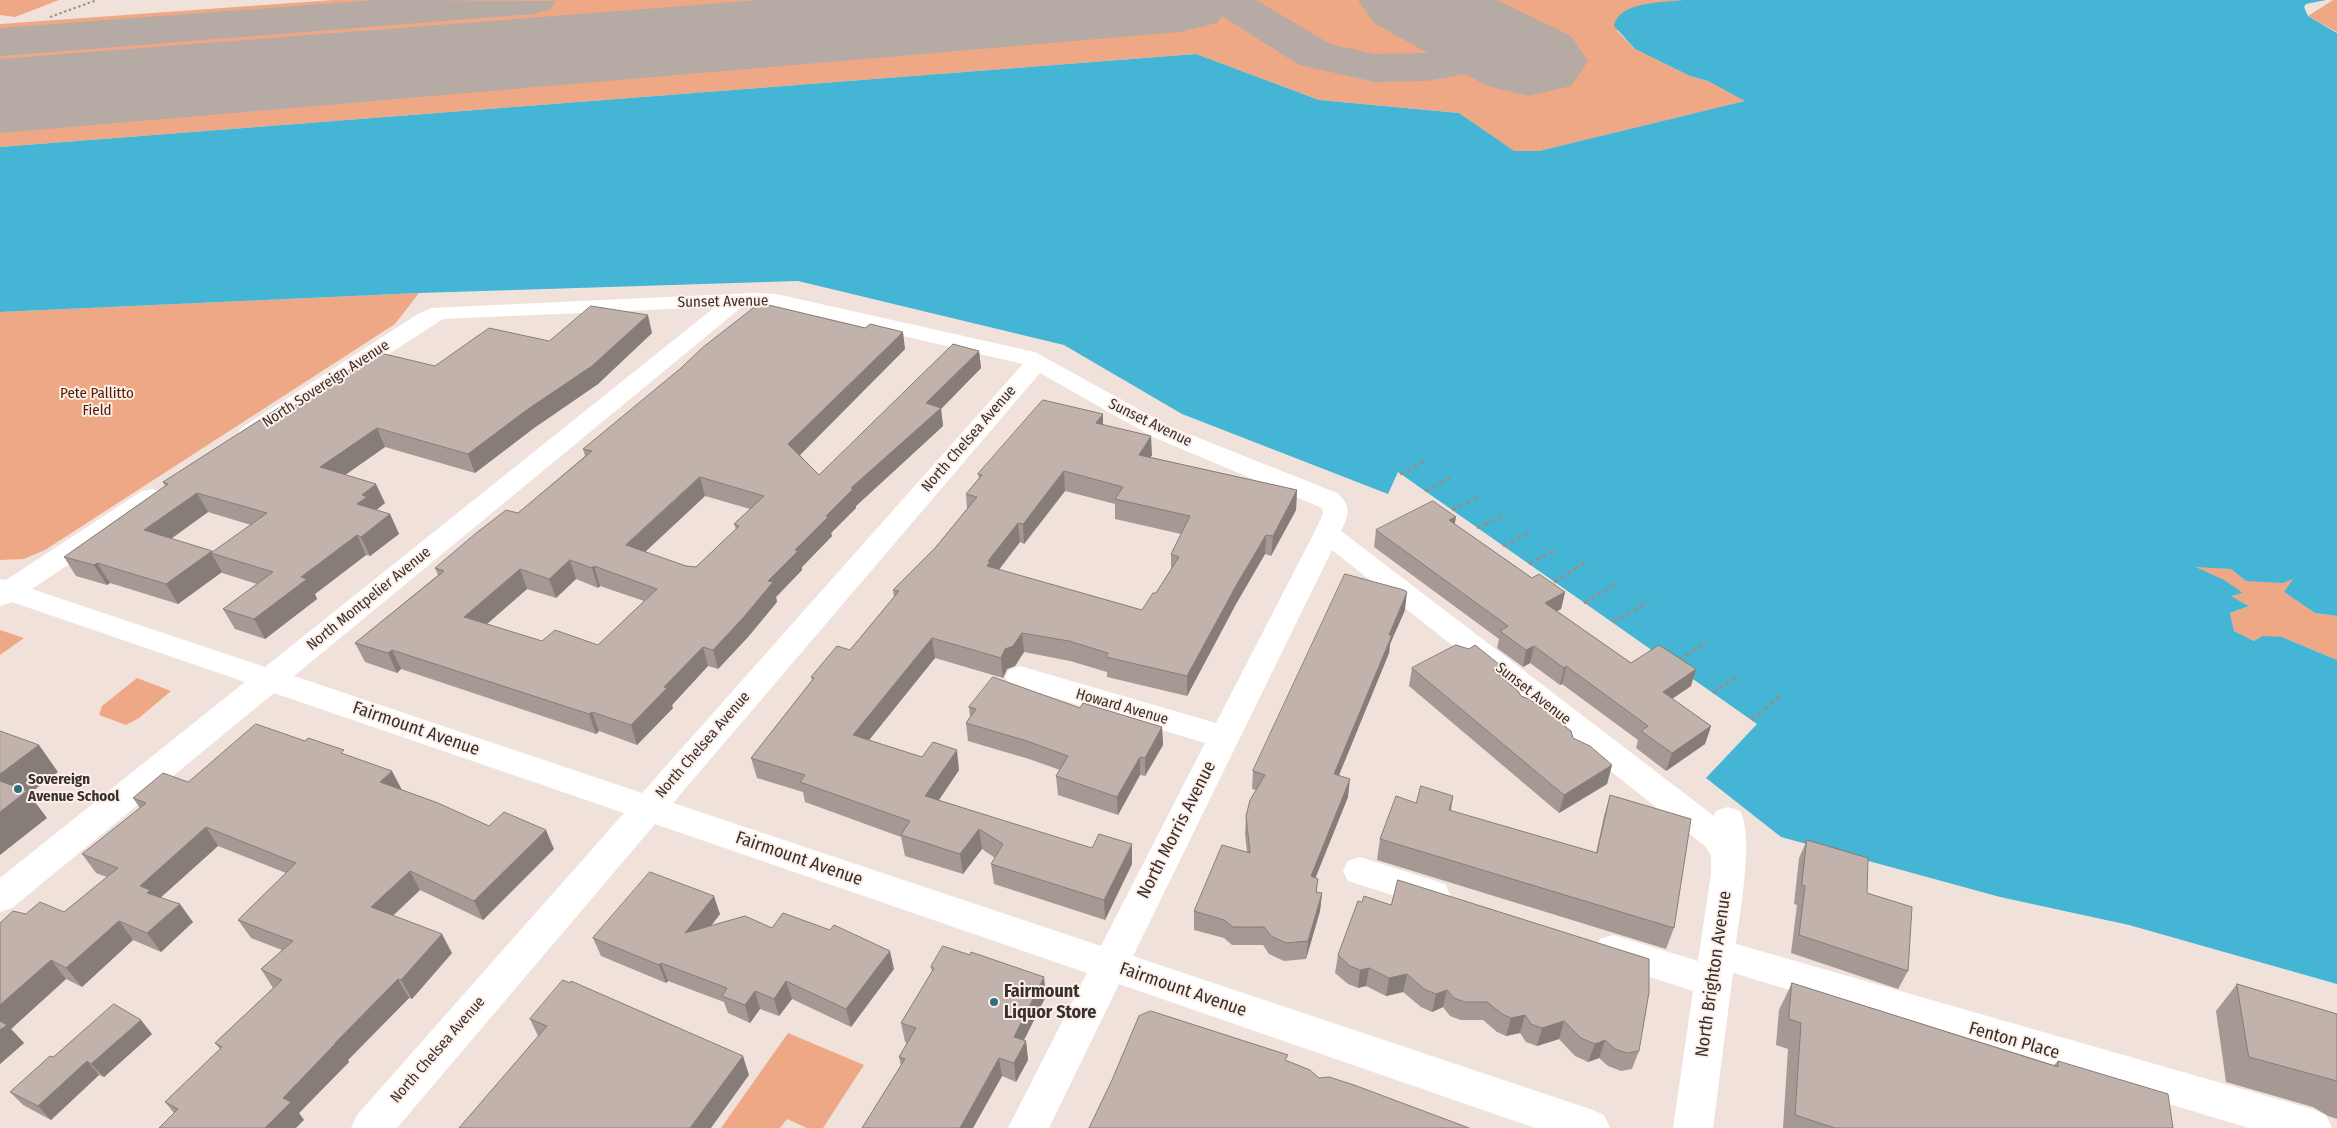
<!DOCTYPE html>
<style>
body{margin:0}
canvas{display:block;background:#f0e2db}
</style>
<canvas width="2337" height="1128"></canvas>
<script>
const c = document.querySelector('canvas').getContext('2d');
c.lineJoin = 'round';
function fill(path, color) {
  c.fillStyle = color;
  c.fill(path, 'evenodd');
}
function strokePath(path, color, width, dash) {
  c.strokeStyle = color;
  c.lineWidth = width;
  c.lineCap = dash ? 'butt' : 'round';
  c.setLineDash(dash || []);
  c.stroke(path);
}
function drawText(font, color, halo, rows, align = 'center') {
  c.font = font + ' "Fira Sans Condensed",sans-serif';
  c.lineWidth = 4;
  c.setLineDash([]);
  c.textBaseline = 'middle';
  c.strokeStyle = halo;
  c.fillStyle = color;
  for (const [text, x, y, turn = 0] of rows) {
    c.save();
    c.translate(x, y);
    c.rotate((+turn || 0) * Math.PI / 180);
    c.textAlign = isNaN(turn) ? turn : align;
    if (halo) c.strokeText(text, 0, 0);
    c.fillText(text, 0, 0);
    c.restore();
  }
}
const green = new Path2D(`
 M0,0H59L15,17L0,15Z
 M333,0H1683L1629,9L1617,31L1635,49L1690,76L1708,81L1746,101L1539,151L1514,152L1459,113L1319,100L1196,54L0,147V24Z
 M2333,0H2337V32L2308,16Z
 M419,293L395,324L45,550L24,559L0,560V312Z
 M2195,566L2231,569L2246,581L2294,578L2284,592L2315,613L2337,616V660L2282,637L2254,641L2234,631L2230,613L2249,606L2231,596L2243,593Z
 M0,630L24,638L0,655Z
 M137,678L171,691L139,718L126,725L99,715L102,706Z
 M788,1033L864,1065L823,1128H807L787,1119L780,1128H721Z`);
const water = new Path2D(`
 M1683,0H2326L2306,4L2304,7L2308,16L2337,33V616L2315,613L2284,592L2293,579L2283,583L2246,581L2231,569L2196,567L2224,580L2243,593L2231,596L2249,606L2230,613L2234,631L2254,641L2263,636L2282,637L2337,660V984L2129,925L2000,897L1781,837L1706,778L1757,724L1398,472L1388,494L1182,414L1064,345L798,281L419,293L0,312V147L1196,54L1319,100L1459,113L1514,151H1539L1745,101L1708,81L1690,76L1635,49L1614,26C1619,1 1662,3 1683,0Z`);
const taxiway = new Path2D(`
 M376,0L556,1L549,10L534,14L0,56V28Z
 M1205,0H1256L1330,44L1375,54L1427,53L1453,49L1480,33L1496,29L1512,33L1519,43L1512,53L1483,71L1427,81L1375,82L1299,65L1211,9Z`);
const runway = new Path2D(`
 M760,0H1233L1217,23L1179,32L0,133V59Z
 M1358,0H1497L1571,36L1588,61L1571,86L1529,96L1487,86L1374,23Z`);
const pathFar1 = new Path2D(`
 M50,17L97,0`);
const path = new Path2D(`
 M1400,474L1424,462
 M1425,491L1452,477
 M1452,510L1480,496
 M1477,528L1507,514
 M1503,546L1531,531
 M1529,564L1557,549
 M1554,582L1587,561
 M1584,603L1617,583
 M1613,622L1649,601
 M1679,660L1707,642
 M1713,693L1737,676
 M1752,720L1780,696`);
const minor = new Path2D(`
 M753,293L776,294L1035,352L1171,427L1337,493C1352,506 1349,515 1341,531L1714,816L1716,811L1728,807L1740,811C1754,837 1740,912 1736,944L2312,1109L2326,1115L2332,1128H2249L1733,973L1713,1128H1673L1693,991L1600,961L1595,950L1600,939L1613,935L1698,961L1711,874V855L1705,846L1332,550L1133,956L1590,1109L1604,1115L1610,1128H1535L1119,984L1049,1128H1008L1087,973L655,824L397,1128H351L357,1115L624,813L274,693L12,908L0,912V878L245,682L12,602L0,606V579L6,580L142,491L151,489L160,491L164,497L160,503L32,589L265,667L715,307L443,319L259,438L250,440L241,438L238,433L241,428L418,314L431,308ZM753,305L776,306L1023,364L642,793L294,676L743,306ZM1040,373L1153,437L1322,508L1323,514L1314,533L1216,723L1020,666L1009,670L1005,677L1009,684L1205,743L1101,946L673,803Z
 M1360,857L1445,884L1450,894L1445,904L1433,908L1348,881L1343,871L1348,861Z`);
const wall = new Path2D(`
 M652,333L598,384L534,428L475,473L385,447L345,475L385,503L376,510L390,514L399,534L370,556L366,555L315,594L317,599L265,639L235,629L223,609L257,584L222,573V572L178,604L110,583L107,585L76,576L64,557L165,486L163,482L280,407L283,414L435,366L549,341ZM208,512L251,525L212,552V551L171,539Z
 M905,349L800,455L819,475L979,351L981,368L941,409L943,426L856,506V508L831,533L832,536L802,567V570L776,597L777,602L748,637L718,669L708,666L672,705L673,708L637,745L599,731L596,734L401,669L397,673L365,662L355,643L438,575L435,568L518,513L585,456L583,449ZM705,496L750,509L734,524L736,529L696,567L686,566L645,552ZM576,579L598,588L600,586L644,601L598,645L542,641L487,624L527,589L556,598Z
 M1103,414V424L1152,455L1150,457L1297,490L1296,510L1271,556L1265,554L1236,604L1187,696L1107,677V672L1070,661L1024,652L1015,666L1007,669L1003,678L935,658L869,740L959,770L939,800L1132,864L1105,920L994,884L991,864L995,858L982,849L963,874L905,856L901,837L805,802L803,792L757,778L751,758L812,680L811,677L850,650L894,597L893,590L935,548L967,509L966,494L979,478L978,474ZM1065,491L1115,504V519L1181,534L1171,554V569L1156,593L1142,610L999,570L1020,542L1024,544Z
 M1455,524L1532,578L1565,592L1561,609L1557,611L1631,663L1691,686L1672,699L1711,726L1705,744L1666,771L1636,748L1638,740L1562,684L1560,685L1530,663L1523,667L1497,648L1499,639L1374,547L1376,530Z
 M1405,610L1390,644L1389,653L1339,775L1348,797L1315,878L1317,892L1322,893L1320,911L1306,959L1284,961L1269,954L1263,945H1232L1224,938L1194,930V911L1247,852L1245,834L1246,816L1256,790L1252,789L1253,771Z
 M1500,665L1499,674L1521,696L1573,738L1612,765L1607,784L1559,813L1409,686L1412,668Z
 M969,707L1080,708L1162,727L1163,745L1145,776L1140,775L1118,815L1058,795L1056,776L1060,770L1029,759L968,741L966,723L970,717Z
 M305,741L346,755L402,790L489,826L554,849L483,920L420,890L393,916L452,953L412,999L409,998L348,1060L349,1062L299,1113L304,1120L174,1113L165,1102L220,1049L215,1043L273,988L261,969L282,950L251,938L238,920L286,873L218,846L161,897L193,922L161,952L133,940L82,987L66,979L11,1029L24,1043L0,1064V923L26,914L64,912L107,877L96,873L82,854L140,808L133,798L188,782Z
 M1610,795L1674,928L1666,949L1377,860L1380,839L1416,803L1453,796L1451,811L1596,853L1604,816Z
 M1807,840L1867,893L1908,971L1898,989L1791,953L1797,905L1794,904L1799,858Z
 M1362,902L1639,1051L1632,1069L1621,1071L1608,1066L1599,1058L1588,1062L1575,1056L1559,1039L1537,1046L1526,1042L1520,1033L1506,1036L1497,1032L1483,1020H1461L1450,1016L1443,1007L1432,1012L1421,1007L1403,992L1386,996L1366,986L1358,988L1348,984L1335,973L1338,955Z
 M720,914L711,926L894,969L851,1027L792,999L779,1016L760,1009L750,1023L728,1013L724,1002L668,981L666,983L601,956L593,938Z
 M931,967L1046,996L1024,1040L1026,1041L1028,1060L1016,1082L1002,1076L973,1128H862L901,1066L899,1057L907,1043L905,1042L901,1023L932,972Z
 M1792,983L2054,1065L2058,1061L2173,1128H1783L1788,1049L1776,1045L1779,1010Z
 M2237,984L2337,1014V1119L2328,1116L2313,1107L2226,1082L2216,1011Z
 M530,1019L749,1075L538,1036Z
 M152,1034L104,1077L99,1075L51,1120L23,1105L10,1092L53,1057Z`);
const shadedWall = new Path2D(`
 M648,315L652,333L598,384L534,428L475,473L468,454Z
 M903,332L905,349L792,463L788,444Z
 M979,351L981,368L941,409L943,426L856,506V508L831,533L832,536L802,567V570L776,597L777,602L748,637L718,669L713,650L768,581L926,403Z
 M280,407L289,426L279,416Z
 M1103,414V432L1096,423Z
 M377,428L385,447L328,487L320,467Z
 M1151,436L1152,455L1140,474L1139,455Z
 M1064,471L1065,491L1024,544L1023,524Z
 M700,477L705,496L632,564L626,545Z
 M376,484L385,503L374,512L357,504L362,495Z
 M1297,490L1296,510L1271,556L1273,536Z
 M197,493L208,512L155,550L144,530Z
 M390,514L399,534L370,556L361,537Z
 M1456,517L1453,534L1449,520Z
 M1018,523L1020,542L992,578L987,566L988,561Z
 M357,535L366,555L315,594L317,599L265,639L254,619L301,577Z
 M1266,535L1265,554L1236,604L1187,696V676L1237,584Z
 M212,551L213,554L211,553L222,572L178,604L166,584Z
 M570,560L576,579L556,598L549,579Z
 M97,563L110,583L107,585L94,565Z
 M594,566L600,586L598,588L592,568Z
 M520,569L527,589L473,636L464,617Z
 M1407,592L1405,610L1390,644L1389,653L1332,792L1334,774L1389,635Z
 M1565,592L1561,609L1541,620L1545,603Z
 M1022,633L1024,652L1015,666L1007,669L1003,678L1001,658L1005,649Z
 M932,638L935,658L857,755L853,735Z
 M1534,646L1530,663L1523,667L1526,650Z
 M703,647L708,666L672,705L673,708L637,745L631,725L664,687Z
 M392,650L401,669L397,673L388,653Z
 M1500,665L1497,683L1493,670Z
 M1566,666L1562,684L1560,685L1564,668Z
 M1696,669L1691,686L1657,709L1663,692Z
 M592,712L599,731L596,734L589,714Z
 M1711,726L1705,744L1666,771L1672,753Z
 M1162,727L1163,745L1145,776V758Z
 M39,745L58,772L29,794L47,818L0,855V774Z
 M957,750L959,770L928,816L925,796Z
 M1140,757V775L1118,815L1117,797Z
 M1612,765L1607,784L1559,813L1564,795Z
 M392,771L402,790L390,801L380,782Z
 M1350,779L1348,797L1309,894L1311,876Z
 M1453,796L1449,817V810Z
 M206,827L218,846L158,900L164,909L140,886Z
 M979,829L982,849L963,874L960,854Z
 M546,830L554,849L483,920L474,901Z
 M1132,844V864L1105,920L1104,900Z
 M410,871L420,890L381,926L371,907Z
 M1322,893L1320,911L1306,959L1308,941Z
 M714,896L720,914L691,951L685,933Z
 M180,904L193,922L161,952L147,933Z
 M119,921L133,940L82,987L66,968Z
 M442,934L452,953L412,999L401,980Z
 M890,951L894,969L851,1027L846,1009Z
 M51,960L66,979L11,1029L24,1043L0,1064V1005Z
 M661,963L668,981L666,983L659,965Z
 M1369,968L1366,986L1358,988L1360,970Z
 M1407,974L1403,992L1386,996L1389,978Z
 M1044,977L1046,996L1016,1056L1014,1037Z
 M398,979L409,998L348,1060L349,1062L299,1113L304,1120L296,1128H265L283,1098L335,1043Z
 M786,981L792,999L779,1016L774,999Z
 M1447,990L1443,1007L1432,1012L1436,994Z
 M755,991L760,1009L750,1023L745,1005Z
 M1525,1015L1520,1033L1506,1036L1511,1018Z
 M141,1020L152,1034L104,1077L91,1064Z
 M1564,1021L1559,1039L1537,1046L1542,1028Z
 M1605,1040L1599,1058L1588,1062L1595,1044Z
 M1026,1041L1028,1060L1016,1082L1014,1063Z
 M743,1056L749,1075L711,1128H690Z
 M999,1058L1002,1076L973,1128H960Z
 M87,1061L99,1075L51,1120L38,1106Z`);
const building = new Path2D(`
 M760,303L865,328L870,324L903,332L788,444L819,475L953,344L979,351L926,403L941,408L851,488L853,489L826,516L828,517L795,550L798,551L768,581L773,582L743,618L713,650L703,647L664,687L667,688L631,725L592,712L589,714L392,650L388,653L355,643L444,571L435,568L475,534L506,510L518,513L592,451L583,449L681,368L702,348ZM700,477L764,496L734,524L739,526L696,567L686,566L626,545ZM570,560L592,568L594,566L657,589L598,645L555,630L542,641L464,617L520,569L549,579Z
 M591,306L648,315L592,366L528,409L468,454L377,428L320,467L376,484L362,495L367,497L357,504L390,514L361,537L357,535L301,577L307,579L254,619L223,609L273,572L211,553L267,513L197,493L144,530L212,551L166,584L97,563L94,565L64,557L168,484L163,482L280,407L279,416L376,352L435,366L489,328L549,341Z
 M1043,400L1103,414L1096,423L1151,436L1139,455L1297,490L1273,536L1266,535L1237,584L1187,676L1106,657L1108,653L1069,641L1022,633L1013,646L1005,649L1001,658L932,638L853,735L922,757L933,742L957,750L925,796L1092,848L1099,834L1132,844L1104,900L991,864L1003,844L979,829L960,854L901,835L910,821L800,782L805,775L751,758L814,678L811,677L837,646L850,650L899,591L893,590L935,548L977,497L966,494L982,475L978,474ZM1064,471L1123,487L1115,499L1190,516L1171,554L1179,557L1156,593H1153L1142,610L987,566L990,562L988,561L1018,523L1023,524Z
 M1433,501L1456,517L1449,520L1532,578L1539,574L1565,592L1545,603L1631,663L1659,645L1696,669L1663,692L1711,726L1672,753L1641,731L1648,726L1566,666L1564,668L1534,646L1526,650L1500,631L1508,626L1376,530Z
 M1345,574L1404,590L1407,592L1389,635H1392L1334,774L1350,779L1311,876L1318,879L1316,892L1322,893L1308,941L1286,943L1271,936L1264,927H1233L1224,920L1194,911L1222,845L1250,853L1246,816L1250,800L1265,775L1253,771Z
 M1456,645L1469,649L1475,645L1500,665L1493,670L1518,691L1521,696L1529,699L1536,704L1571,731L1573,738L1590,746L1612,765L1564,795L1412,668Z
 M993,677L1080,708L1083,703L1162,727L1145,758L1140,757L1117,797L1056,776L1068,756L1027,741L966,723L976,709L969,707Z
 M256,724L305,741L308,738L344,750L341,753L392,771L380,782L438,803L489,826L504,812L546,830L474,901L410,871L371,907L442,934L401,980L398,979L335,1043H336L283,1098L291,1102L265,1128H159L178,1109L165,1102L222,1047L215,1043L282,980L261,969L293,941L238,920L296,863L206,827L140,886L150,890L147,893L180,904L147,933L119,921L66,968L51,960L0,1005V923L13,911L26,914L40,902L64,912L118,868L82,854L146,803L133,798L163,773L188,782Z
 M0,731L39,745L0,774Z
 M0,781L27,791L0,812Z
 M1421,786L1453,796L1449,810L1597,853L1610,795L1691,819L1674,928L1380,839L1396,796L1416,803Z
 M1807,840L1868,858L1867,893L1912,907L1908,971L1799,935L1805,886L1802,885Z
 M650,872L714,896L685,933L745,916L772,928L783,913L830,930L834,925L890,951L846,1009L786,981L774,999L755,991L745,1005L722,996L727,988L661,963L659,965L593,938Z
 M1398,880L1649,959V992L1639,1051L1627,1053L1615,1049L1605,1040L1595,1044L1581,1038L1564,1021L1542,1028L1531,1024L1525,1015L1511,1018L1502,1014L1487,1002H1465L1454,998L1447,990L1436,994L1424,989L1407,974L1389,978L1369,968L1360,970L1350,966L1338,955L1358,901L1362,902L1364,896L1391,905Z
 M943,946L970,955L971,952L1044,977L1014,1037L1026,1041L1014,1063L999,1058L960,1128H862L905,1059L899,1057L916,1028L901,1023L934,968L931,967Z
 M563,980L570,983L571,981L743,1056L690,1128H459L547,1026L530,1019Z
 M1792,983L2058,1067V1061L2168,1094L2173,1128H1835L1795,1115L1801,1023L1789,1019Z
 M2237,984L2337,1014V1081L2249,1057Z
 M114,1004L141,1020L91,1064L87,1061L38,1106L10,1092L50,1056L53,1057Z
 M1151,1011L1288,1055L1285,1060L1310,1070L1319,1078L1329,1077L1354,1085L1469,1128H1089L1112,1080L1139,1016Z
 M0,1021L7,1025L0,1030Z`);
const markers = [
 [18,789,5,"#2d6e81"],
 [994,1002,5,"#2d6e81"]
];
const streetNames = [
 ["Sunset Avenue",723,302,-1],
 ["North Sovereign Avenue",326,384,-33],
 ["Sunset Avenue",1150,423,26],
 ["North Chelsea Avenue",969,439,-49],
 ["North Montpelier Avenue",369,599,-39],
 ["Sunset Avenue",1533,694,38],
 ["Howard Avenue",1122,707,16],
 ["North Chelsea Avenue",703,745,-49],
 ["North Chelsea Avenue",438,1050,-49]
];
const parkNames = [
 ["Pete Pallitto",97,394],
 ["Field",97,411]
];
const poiNames = [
 ["Sovereign",28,780],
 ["Avenue School",28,797]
];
const nearStreetnames = [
 ["Fairmount Avenue",416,729,19],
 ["North Morris Avenue",1177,830,-63],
 ["Fairmount Avenue",799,859,19],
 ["North Brighton Avenue",1714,974,-82],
 ["Fairmount Avenue",1183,990,19],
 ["Fenton Place",2014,1041,16]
];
const nearPoinames = [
 ["Fairmount",1004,992],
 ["Liquor Store",1004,1013]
];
fill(green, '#efa885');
fill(water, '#44b5d4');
fill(taxiway, '#b5aaa4');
fill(runway, '#b5aaa4');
strokePath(pathFar1, '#998f8a', 2, [2.5, 2.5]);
strokePath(path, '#998f8a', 3, [4, 4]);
fill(minor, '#fff');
fill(wall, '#a69994');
fill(shadedWall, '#877d78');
fill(building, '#c1b2ac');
strokePath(building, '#877d78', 1);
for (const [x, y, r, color] of markers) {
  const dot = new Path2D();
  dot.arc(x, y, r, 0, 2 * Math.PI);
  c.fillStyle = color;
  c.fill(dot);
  strokePath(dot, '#feefe8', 2);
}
drawText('15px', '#36312e', '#feefe8', streetNames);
drawText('15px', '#511f01', '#feefe8', parkNames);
drawText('bold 15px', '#36312e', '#feefe8', poiNames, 'left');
drawText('18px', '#36312e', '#feefe8', nearStreetnames);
drawText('bold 18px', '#36312e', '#feefe8', nearPoinames, 'left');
</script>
